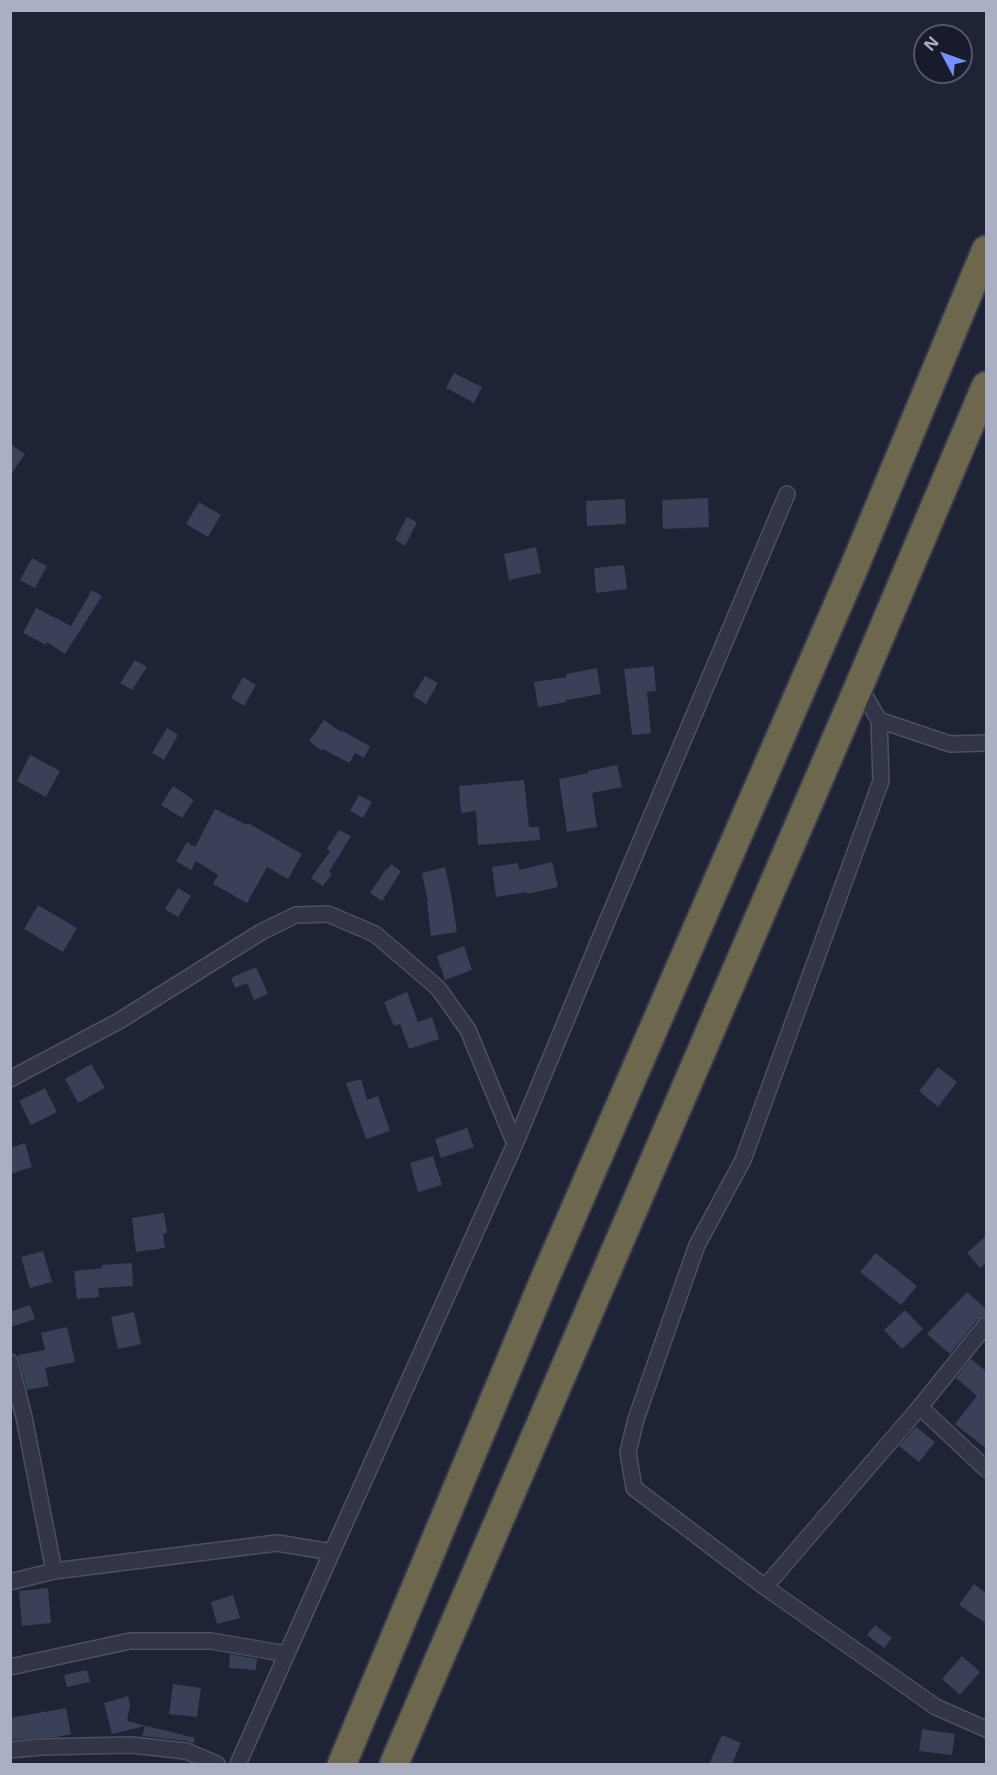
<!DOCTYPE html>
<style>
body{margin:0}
#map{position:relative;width:997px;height:1775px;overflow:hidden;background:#1e2336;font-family:"Open Sans",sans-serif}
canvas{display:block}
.frame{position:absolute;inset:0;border:12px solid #abafc4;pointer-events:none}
.north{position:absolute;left:913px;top:24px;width:60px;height:60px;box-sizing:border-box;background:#171b2b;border:2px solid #525668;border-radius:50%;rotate:311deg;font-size:16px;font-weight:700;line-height:24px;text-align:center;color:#abafc4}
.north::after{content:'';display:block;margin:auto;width:21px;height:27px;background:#778efd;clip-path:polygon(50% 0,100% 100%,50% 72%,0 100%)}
</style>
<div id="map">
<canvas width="997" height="1775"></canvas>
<div class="frame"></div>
<div class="north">N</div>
</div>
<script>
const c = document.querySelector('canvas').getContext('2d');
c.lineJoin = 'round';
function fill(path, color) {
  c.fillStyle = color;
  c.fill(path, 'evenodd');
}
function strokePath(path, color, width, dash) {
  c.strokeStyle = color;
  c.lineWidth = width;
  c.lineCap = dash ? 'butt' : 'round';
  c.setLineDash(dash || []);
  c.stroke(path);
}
const building = new Path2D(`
 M454,373L482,387L474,403L446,388Z
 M10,444L25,454L10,476Z
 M708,498L709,527L663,529L662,500Z
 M625,499L626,524L587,526L586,501Z
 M199,502L221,515L208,537L186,524Z
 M407,517L417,522L405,546L395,540Z
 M536,547L541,573L509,580L504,554Z
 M32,558L47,566L35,588L20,580Z
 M624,565L627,589L596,593L594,568Z
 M92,590L102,596L65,654L47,642L46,645L23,633L36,608L71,626Z
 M135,660L147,667L132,690L120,683Z
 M654,666L656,691L647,692L651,733L632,735L624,669Z
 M597,668L601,694L566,700L567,702L538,707L534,682L567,677L566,674Z
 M425,676L438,683L426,704L413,696Z
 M243,677L256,685L244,706L231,698Z
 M324,720L341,732L342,731L370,746L364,758L355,753L349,763L323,749L322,751L309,741Z
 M167,728L178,735L164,760L152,753Z
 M30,755L60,771L46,797L17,781Z
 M617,765L622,787L592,793L597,827L567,832L559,779L589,773L588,771Z
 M524,780L529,827H539L540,840L478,845L476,811L461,813L459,786Z
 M173,786L194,800L182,818L161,805Z
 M359,795L372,802L363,818L350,811Z
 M215,809L247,825L248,823L302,854L288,879L267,867L247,903L213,884L218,875L196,861L191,870L176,861L187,842L195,847Z
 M339,830L351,836L329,872L332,874L323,886L311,878L330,851L327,849Z
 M552,862L558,887L527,894V892L496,897L492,867L518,863L519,870Z
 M391,864L401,871L382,901L370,893L386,869L387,870Z
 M445,867L451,894L457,932L431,936L427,902H428L422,873Z
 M178,888L191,896L178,917L165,909Z
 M38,905L77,928L63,952L24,929Z
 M464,946L472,970L445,980L437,956Z
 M256,967L268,994L254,1000L247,983L235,988L231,978Z
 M407,992L418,1022L432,1017L439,1039L409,1049L400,1024L394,1026L384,1002Z
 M91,1064L105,1088L78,1103L65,1079Z
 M938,1067L957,1082L938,1107L919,1091Z
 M361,1079L367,1100L378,1096L390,1131L366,1139L346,1083Z
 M45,1088L57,1112L31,1125L19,1101Z
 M467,1128L474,1147L441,1158L435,1139Z
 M25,1143L32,1167L10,1174V1148Z
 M433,1156L442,1185L418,1192L410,1163Z
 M164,1213L167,1233L163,1234L165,1248L136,1252L132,1218Z
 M987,1235V1262L980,1268L967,1253Z
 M43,1251L52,1282L30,1288L21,1257Z
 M876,1253L917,1286L901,1305L860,1272Z
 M132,1263L133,1286L98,1288L99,1297L77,1299L74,1271L102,1268V1265Z
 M967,1292L987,1310V1315L978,1319L950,1354L927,1334Z
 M30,1305L35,1319L10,1327V1312Z
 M905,1310L923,1329L902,1349L884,1330Z
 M134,1312L141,1344L118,1349L111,1317Z
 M67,1327L75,1362L45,1368L49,1386L27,1390L18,1355L45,1350L41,1333Z
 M971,1359L987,1372V1449L955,1424L977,1396L956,1378Z
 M916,1427L935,1442L919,1462L899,1446Z
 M974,1584L987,1594V1624L959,1605Z
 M48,1588L51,1623L22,1626L19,1591Z
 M233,1595L240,1618L217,1624L211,1602Z
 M875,1625L892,1638L884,1648L867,1635Z
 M230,1654L257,1659L256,1670L229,1668Z
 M962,1656L980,1672L960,1695L942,1679Z
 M87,1670L90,1682L67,1687L64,1675Z
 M173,1684L201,1688L197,1717L169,1714Z
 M128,1696L130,1705L127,1721L195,1738L193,1744L187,1741L142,1736L145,1726L112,1734L104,1703Z
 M66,1708L71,1734L57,1737L10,1740V1718Z
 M922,1729L955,1734L952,1755L919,1751Z
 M722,1735L741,1743L732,1764H709Z`);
const street = new Path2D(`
 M859,686L879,720L881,781L743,1160L697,1245L636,1419L628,1452L634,1488L765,1587L936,1707L986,1729
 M879,720L950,744L986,743
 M10,1079L119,1021L261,932L296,915L328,914L375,934L438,988L468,1030L515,1144
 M10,1362L24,1417L54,1571
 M920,1407L986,1469
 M10,1582L54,1571L277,1543L332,1552
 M765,1587L920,1407L986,1325
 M10,1667L130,1641H211L287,1654
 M10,1750L41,1747L131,1745L186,1751L217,1764
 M238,1764L332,1552L515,1144L600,938L787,494`);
const highway = new Path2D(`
 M342,1764L546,1276L853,570L986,250
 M394,1764L859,686L986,386`);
fill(building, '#394057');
strokePath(street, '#4c5062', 18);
strokePath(highway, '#393d4e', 32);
strokePath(street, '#313547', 15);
strokePath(highway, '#6d674e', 28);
</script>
